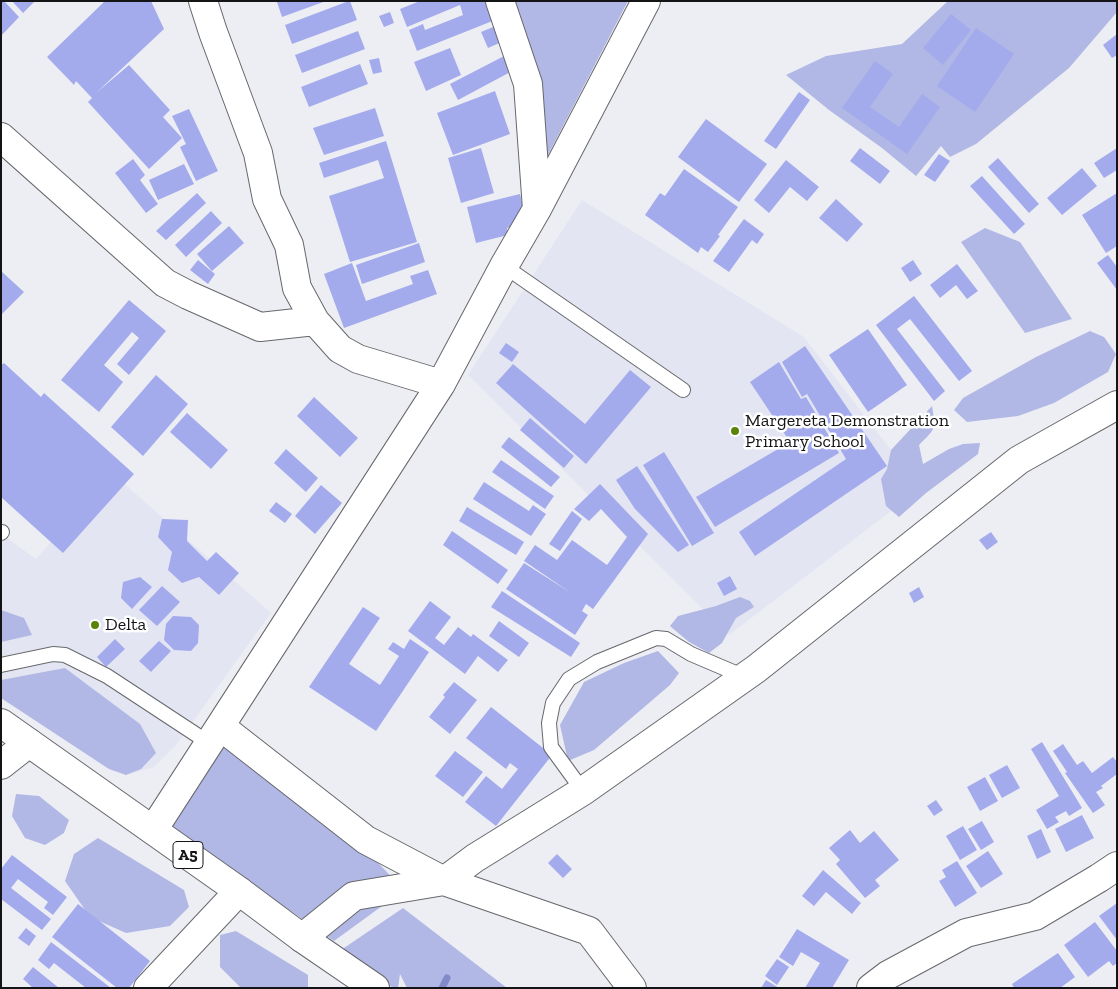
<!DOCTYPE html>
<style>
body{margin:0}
#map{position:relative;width:1118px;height:989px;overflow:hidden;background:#edeef3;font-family:"Zilla Slab",serif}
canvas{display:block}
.frame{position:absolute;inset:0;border:2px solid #141416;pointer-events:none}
</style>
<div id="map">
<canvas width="1118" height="989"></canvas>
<div class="frame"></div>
</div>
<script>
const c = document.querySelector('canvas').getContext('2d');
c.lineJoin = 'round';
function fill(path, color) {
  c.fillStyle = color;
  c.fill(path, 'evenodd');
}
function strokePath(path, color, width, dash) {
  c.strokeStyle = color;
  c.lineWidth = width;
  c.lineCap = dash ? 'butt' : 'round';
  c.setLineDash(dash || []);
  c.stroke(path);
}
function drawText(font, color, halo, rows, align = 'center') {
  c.font = font + ' "Zilla Slab",serif';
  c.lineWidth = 5;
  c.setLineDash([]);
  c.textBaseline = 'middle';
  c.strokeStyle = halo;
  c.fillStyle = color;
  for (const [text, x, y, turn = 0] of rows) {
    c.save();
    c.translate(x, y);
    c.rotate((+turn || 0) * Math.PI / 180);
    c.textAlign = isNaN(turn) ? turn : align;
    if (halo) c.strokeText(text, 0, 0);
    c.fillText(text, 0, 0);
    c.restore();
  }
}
const built = new Path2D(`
 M582,200L804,337L891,450L924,486L729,635L468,375Z
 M112,473L271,613L176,745L154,767L126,775L109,769L1,698V543L7,538L36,559Z`);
const green = new Path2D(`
 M500,1H628L537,176Z
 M948,1H1117V12L1069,68L976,144L950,157L941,146L916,176L882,148L829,110L786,75L826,56L902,44Z
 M985,228L1020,242L1072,319L1025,333L961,242Z
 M1090,331L1104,337L1116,354L1108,372L1054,403L1018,416L967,422L954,410L963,398L1036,357Z
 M932,406C936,430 936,428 919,445L923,464L949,449L963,444L980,443L978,454L926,493L899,517L886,506L881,479L887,469L891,450Z
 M740,597L750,601L754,607L736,618L722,643L709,653L689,642L670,626L678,616L716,606Z
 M1,610L24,618L32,635L1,642Z
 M658,651L679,673L670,685L594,750L568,761L560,725L584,682L624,663Z
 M65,668L140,724L156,753L141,769L126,775L109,769L1,698V680Z
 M223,736L362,846L404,890L334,941L166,824Z
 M16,794L39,796L69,820L64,833L45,845L25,838L12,816Z
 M98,838L184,890L189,907L170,926L126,933L90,917L65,881L74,854Z
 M403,908L507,988H407L400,974L398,988H393L341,950Z
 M236,931L308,975V988H241L220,967V935Z`);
const stream = new Path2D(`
 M442,988L447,978`);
const building = new Path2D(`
 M1,1H4L19,17L1,36Z
 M12,1H35L23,13Z
 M105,1H151L164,29L96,93L129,65L170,110L163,117L182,138L149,169L88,102L92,98L76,81L74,85L47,57Z
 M280,1H326L282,17L277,2Z
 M349,1H350L357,20L292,44L285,25Z
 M420,1H494L500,18L417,51L409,30L423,24L425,30L463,15L460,5L407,27L400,9Z
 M390,12L394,23L384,27L379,16Z
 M951,14L971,30L943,65L923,48Z
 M498,25L504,41L488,48L481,32Z
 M976,28L1014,54L975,112L937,86Z
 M358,31L365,49L302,73L295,55Z
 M1117,34V55L1112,58L1103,45Z
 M450,48L461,75L426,91L414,62Z
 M508,54L516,69L458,100L450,84Z
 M379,58L382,72L373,74L369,60Z
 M875,61L893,74L870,107L899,127L922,94L940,107L907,154L842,108Z
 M360,64L368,84L309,107L301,87Z
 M495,91L510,134L453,155L437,113Z
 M799,92L810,100L776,149L764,141Z
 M375,108L384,136L324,155L313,128Z
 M189,109L218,171L196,181L180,147L186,144L172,116Z
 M706,119L767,164L739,202L678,157Z
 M386,141L417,242L350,262L329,196L384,178L378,160L324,178L319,163Z
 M481,148L494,193L461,203L448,158Z
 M860,148L890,171L880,184L850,161Z
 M1117,148V170L1104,178L1094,163Z
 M939,154L950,161L935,182L924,175Z
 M998,158L1039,204L1029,213L988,167Z
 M133,159L145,175L140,180L158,204L146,213L115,173Z
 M786,160L819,187L807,201L790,187L769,213L754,200Z
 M184,164L194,184L158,200L149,180Z
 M1082,168L1097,186L1062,215L1047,198Z
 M684,169L738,207L718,235L720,236L708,252L701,247L698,253L645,215L660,193L665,196Z
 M982,176L1025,224L1014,234L970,186Z
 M197,193L206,203L166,240L156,231Z
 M1117,193V246L1106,253L1082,215Z
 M520,194L527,223L507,228L508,235L476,243L467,207Z
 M836,199L863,224L847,242L819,218Z
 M211,211L222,223L186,257L175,245Z
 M744,219L764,234L757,244L752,240L729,272L713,261Z
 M229,226L244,243L212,271L197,254Z
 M419,243L425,262L362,284L356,265Z
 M1108,255L1117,267V290L1097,263Z
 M198,260L215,274L208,284L190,270Z
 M913,260L922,274L910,282L901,268Z
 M352,263L366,301L413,284L410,276L428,270L437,294L344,328L324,274Z
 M957,264L978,291L967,299L956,285L940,298L930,285Z
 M1,271L24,292L1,315Z
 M914,296L972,371L959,381L910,319L897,329L945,391L934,401L876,325Z
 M129,300L166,331L129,375L117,364L139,338L132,332L104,365L123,382L99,412L61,380Z
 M868,329L907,385L868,412L829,355Z
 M506,343L519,352L512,362L499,353Z
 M805,346L887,466L755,556L739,532L846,459L807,394L802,397L782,362Z
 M779,362L801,399L806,397L839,453L715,527L696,497L790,442L750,382Z
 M4,363L41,397L44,393L134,474L63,553L1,497V365Z
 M513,364L585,424L630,370L651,387L586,464L496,383Z
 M156,375L188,404L143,456L111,427Z
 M314,397L358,438L340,457L297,416Z
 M187,413L228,450L211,469L170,432Z
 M530,418L574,456L564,468L520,430Z
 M509,437L560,477L551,487L501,447Z
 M286,449L318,478L306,492L274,463Z
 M664,452L714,533L692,546L643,465Z
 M501,460L554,496L545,509L492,472Z
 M637,466L689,545L678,552L635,509L616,480Z
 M484,482L529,511L533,505L546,514L531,536L473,499Z
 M600,484L648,534L593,609L586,604L582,611L588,615L575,635L506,589L524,563L571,593L524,561L535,545L557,560L572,540L607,565L627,537L601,509L589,521L574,509Z
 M321,485L342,503L315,534L295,516Z
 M276,502L292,514L285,523L269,511Z
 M467,507L524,542L516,555L459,521Z
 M572,511L582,519L560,551L549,544Z
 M162,519L188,520L187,541L207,561L216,552L239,573L219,595L199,577L182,583L168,570L172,552L158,537Z
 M452,531L508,570L498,584L443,545Z
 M991,532L998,542L987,550L979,540Z
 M730,576L737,589L724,596L717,583Z
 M140,577L152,587L132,609L121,598L123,582Z
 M162,586L180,602L157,626L139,610Z
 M919,587L924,597L914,603L909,593Z
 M502,591L580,643L571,657L491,607Z
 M430,601L451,617L435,638L444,645L458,627L471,637L473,634L508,660L498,672L478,656L465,674L408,631Z
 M363,607L380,618L349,664L380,685L399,656L388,649L393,642L404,649L410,639L429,652L376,731L309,687Z
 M173,616L191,617L199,625L198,643L191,651L174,650L164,640L166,624Z
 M499,621L529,643L519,657L489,636Z
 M115,639L125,649L106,667L97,657Z
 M159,641L171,651L151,672L139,661Z
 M454,682L477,700L450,734L429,717L445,697L443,695Z
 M491,707L552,755L496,826L465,802L486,776L502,789L518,769L510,763L506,769L466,738Z
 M1042,742L1082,808L1069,816L1066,811L1055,817L1059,822L1047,829L1036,810L1059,796L1031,749Z
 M1063,744L1077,765L1083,761L1092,773L1113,757L1117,762V774L1101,786L1103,788L1096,792L1105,805L1093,813L1065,773L1067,772L1053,751Z
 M455,751L483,772L463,797L435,776Z
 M1007,765L1020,788L1002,798L989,775Z
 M985,777L998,801L980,811L967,787Z
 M936,800L943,810L934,816L927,806Z
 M1082,815L1094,838L1066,852L1055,829Z
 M982,821L994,842L981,850L968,829Z
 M963,826L977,850L960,860L946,836Z
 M1041,829L1051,852L1037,859L1027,836Z
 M850,830L860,843L874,831L899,860L875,880L880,886L865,898L836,864L840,860L829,848Z
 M988,851L1003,874L981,888L966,866Z
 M557,854L572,869L563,878L548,863Z
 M12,855L67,897L53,915L44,908L48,902L18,879L11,888L51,919L42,930L1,899V869Z
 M957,861L977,893L955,907L939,881L946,877L942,870Z
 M823,870L861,903L852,914L826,892L814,906L802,896Z
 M1117,903V940L1099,916Z
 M78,904L150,961L129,988H117L52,937Z
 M1095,922L1117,951V963L1113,966L1109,961L1088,977L1064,945Z
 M26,928L36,936L29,946L18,938Z
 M797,929L849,960L832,988H805L820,963L801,952L793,966L779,957Z
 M51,942L111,988H86L54,963L49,969L38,960Z
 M1058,953L1075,977L1060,988H1014L1012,984Z
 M777,959L789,967L777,985L765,976Z
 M33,967L59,988H33L23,979Z
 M766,980L779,988H761Z`);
const lane = new Path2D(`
 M504,266L683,390
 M1,533L2,532
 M1,665L53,654L65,655L107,676L209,743
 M583,791L551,747L549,723L553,703L569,679L597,662L656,638L666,639L691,654L745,677`);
const street = new Path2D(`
 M203,1L213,32L258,153L267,199L289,245L297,288L315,321L340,349L358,359L441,384
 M500,1L528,84L537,209
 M1,137L165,283L188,295L260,327L315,321
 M220,726L366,840L444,881L589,931L632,988
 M1,765L29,743
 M153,830L441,384L504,266L537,209L646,1
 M302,938L354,896L444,881L475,858L583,791L756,669L1019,460L1117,405
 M148,988L239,891
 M871,988L888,975L966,933L1035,916L1099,878L1117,866`);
const highway = new Path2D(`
 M1,723L239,891L302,938L375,988`);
const markers = [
 [735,431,5,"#5a8309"],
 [95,625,5,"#5a8309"]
];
const shields = [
 [188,855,30]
];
const shieldNames = [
 ["A5",188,855]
];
const poiNames = [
 ["Margereta Demonstration",745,421],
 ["Primary School",745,442],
 ["Delta",105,625]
];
fill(built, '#e3e5f2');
fill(green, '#b1b8e5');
strokePath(stream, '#838aca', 7);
fill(building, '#a3abed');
strokePath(lane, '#67686c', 16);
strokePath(street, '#67686c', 30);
strokePath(highway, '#67686c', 30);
strokePath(lane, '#fff', 14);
strokePath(street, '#fff', 28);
strokePath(highway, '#fff', 28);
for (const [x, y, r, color] of markers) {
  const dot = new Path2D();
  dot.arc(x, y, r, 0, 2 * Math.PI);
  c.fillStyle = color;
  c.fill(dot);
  strokePath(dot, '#fff', 2);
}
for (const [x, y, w] of shields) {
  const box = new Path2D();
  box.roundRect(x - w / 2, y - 13.5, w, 27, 4);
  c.fillStyle = '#fff';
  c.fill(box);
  strokePath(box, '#141416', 1);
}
drawText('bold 16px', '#141416', null, shieldNames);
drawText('18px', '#141416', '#fff', poiNames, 'left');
</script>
